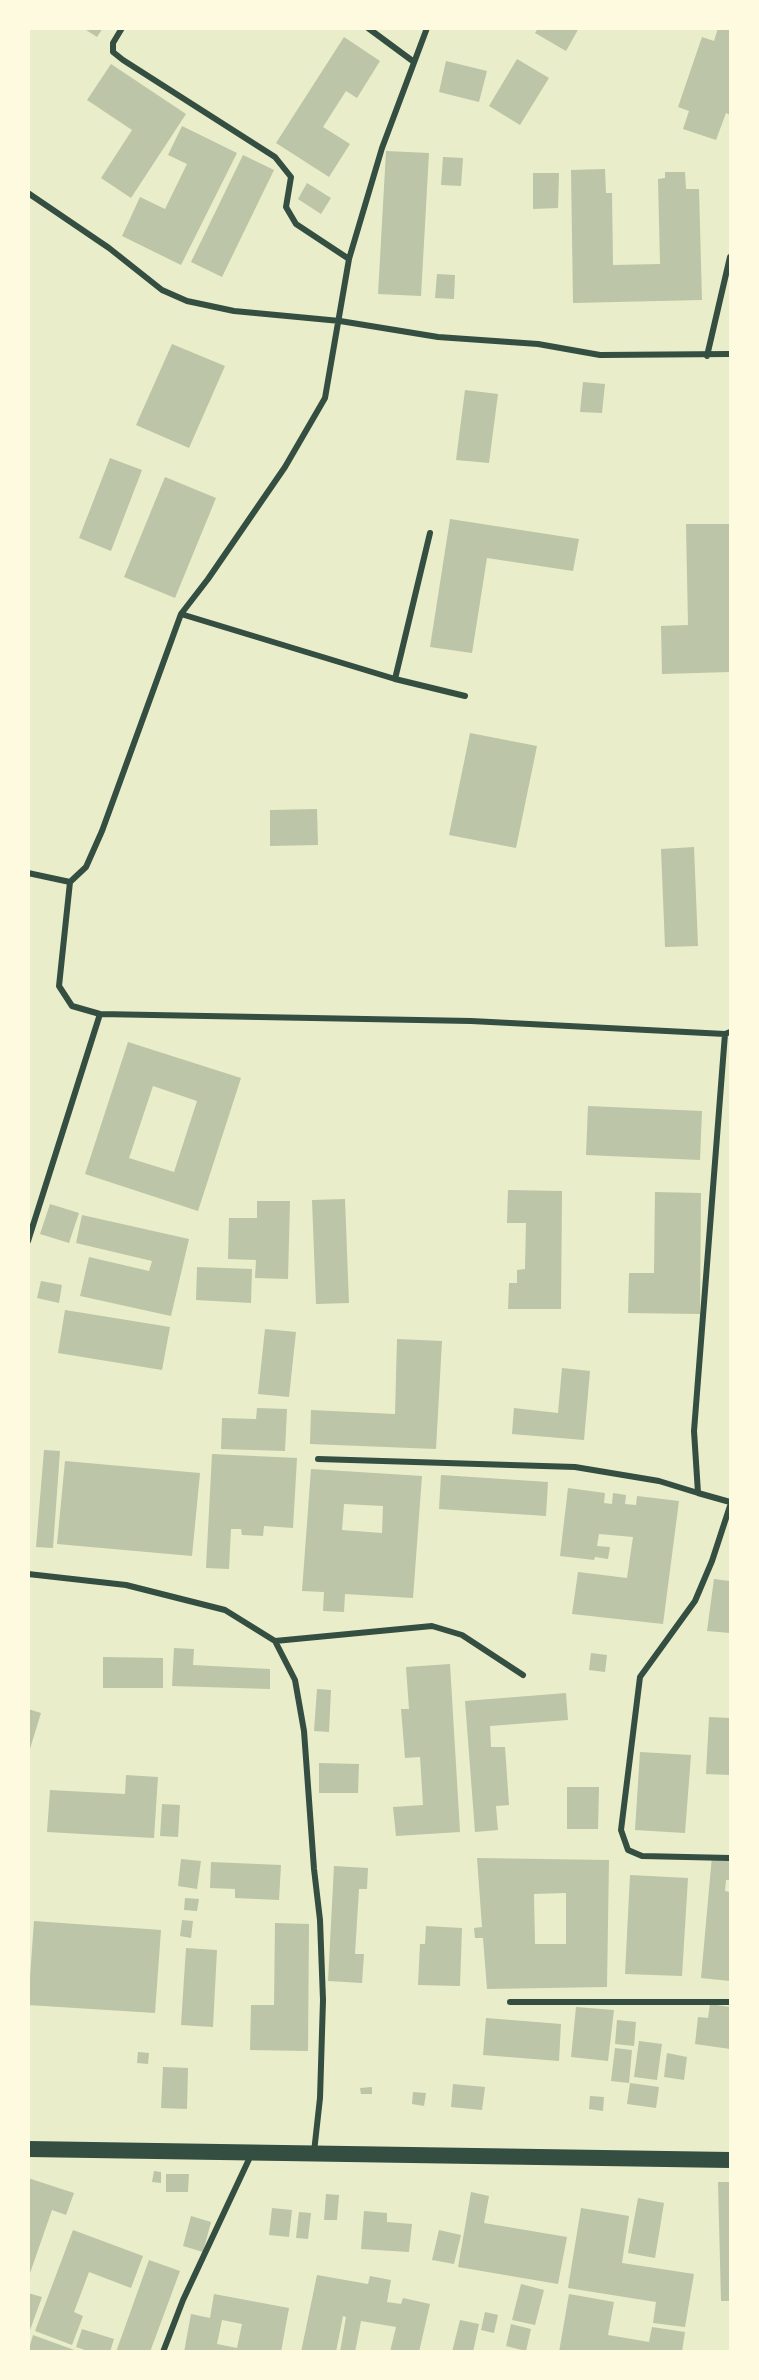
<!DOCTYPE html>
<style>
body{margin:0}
#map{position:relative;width:759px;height:2380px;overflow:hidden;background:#e9edc9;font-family:"Fira Sans Condensed",sans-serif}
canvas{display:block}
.frame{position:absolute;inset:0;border:30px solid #fefae0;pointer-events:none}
</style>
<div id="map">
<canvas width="759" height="2380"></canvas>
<div class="frame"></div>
</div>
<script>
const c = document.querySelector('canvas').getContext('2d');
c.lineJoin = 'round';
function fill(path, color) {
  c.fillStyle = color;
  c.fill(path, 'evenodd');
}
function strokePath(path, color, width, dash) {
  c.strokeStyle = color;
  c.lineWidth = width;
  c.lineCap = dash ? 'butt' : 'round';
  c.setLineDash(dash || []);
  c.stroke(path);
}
const building = new Path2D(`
 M83,28H103L97,37Z
 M538,28H579L566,51L535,33Z
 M718,28H730V115L726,113L716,140L683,129L689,111L678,107L702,37L714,41Z
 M344,37L380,61L357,98L346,91L323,127L350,144L329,177L276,143Z
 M517,59L549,78L520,125L489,106Z
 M446,61L487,71L479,102L439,92Z
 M111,64L186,114L131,198L101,178L132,130L87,100Z
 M182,126L237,153L181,265L122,236L140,197L165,209L187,164L168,155Z
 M386,151L429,153L421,296L378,294Z
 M243,155L274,170L222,277L191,262Z
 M443,157L463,158L461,186L441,185Z
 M605,169L606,193H612L613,265L660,264L658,179L665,178V172H685L686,189H699L702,300L573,303L571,170Z
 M533,173H559L558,208L533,209Z
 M307,183L331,198L321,214L298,199Z
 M437,274L455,275L454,299L435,298Z
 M172,344L225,366L189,448L136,425Z
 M583,382L605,384L602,413L580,412Z
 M465,390L498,394L489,463L456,460Z
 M110,458L142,470L111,551L79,538Z
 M165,477L216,498L175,598L124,577Z
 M450,519L579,539L573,571L487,558L472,653L430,647Z
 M686,524H730V672L662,674L661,626L688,625Z
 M470,733L537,746L516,848L449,835Z
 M317,809L318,845L270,846V810Z
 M694,847L698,946L665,947L661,849Z
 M128,1042L241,1078L198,1211L85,1174ZM153,1086L197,1101L174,1172L129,1158Z
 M588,1106L702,1111L700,1160L586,1155Z
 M508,1190L562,1191L561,1309H508L509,1283H517V1270L525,1269L526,1223H507Z
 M655,1192L701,1193L700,1314L628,1313L629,1273H654Z
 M345,1199L349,1303L316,1304L312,1200Z
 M257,1201H290L288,1279L255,1278L256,1260L228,1259L229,1218H257Z
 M50,1204L79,1213L69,1243L40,1234Z
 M82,1215L189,1239L171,1316L80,1296L89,1257L149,1271L152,1261L76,1243Z
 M197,1267L252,1269L251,1303L196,1300Z
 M41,1281L62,1285L59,1303L37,1298Z
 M65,1310L170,1327L162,1370L58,1353Z
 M265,1329L296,1332L289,1397L258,1394Z
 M397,1339L442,1341L436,1449L310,1444L311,1410L395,1414Z
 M562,1368L590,1371L584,1440L512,1434L514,1408L558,1413Z
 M257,1408L287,1409L285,1451L221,1449L222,1418L256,1419Z
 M44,1450L60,1451L53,1548L36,1547Z
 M212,1454L297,1458L293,1528L264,1526L263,1536L242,1535L241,1529H231L229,1569L206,1568Z
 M65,1461L200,1473L192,1556L57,1544Z
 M311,1469L422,1476L413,1598L345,1594L344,1612L323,1611L324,1592L302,1591ZM344,1504L383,1506L382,1533L342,1530Z
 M441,1475L548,1482L546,1516L439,1509Z
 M568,1488L605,1493L604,1503L612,1504L613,1493L626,1495L625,1504L636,1505L637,1496L679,1501L663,1624L572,1614L578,1572L627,1578L633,1537L599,1534L597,1546L610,1547L608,1559L595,1557L594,1560L560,1556Z
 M714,1579L730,1581V1633L707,1631Z
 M174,1648L194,1649L193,1665L270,1669V1689L172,1686Z
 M591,1653L607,1655L605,1672L589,1670Z
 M103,1657L163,1658V1688H103Z
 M450,1664L460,1832L396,1836L393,1807L423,1805L420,1757L405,1758L401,1709H409L406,1667Z
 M317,1689L331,1690L329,1732L314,1731Z
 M566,1693L568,1720L490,1726L491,1747H505L509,1805L496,1806L498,1830L475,1832L465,1701Z
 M28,1709L41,1713L29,1752H28Z
 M709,1717L730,1718V1775L706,1774Z
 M640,1752L691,1755L685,1833L635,1830Z
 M319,1763L359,1764L358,1793H319Z
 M126,1775L158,1777L154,1838L47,1832L50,1790L125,1794Z
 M567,1787H599L598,1829H567Z
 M162,1804L180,1805L178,1837L160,1836Z
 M712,1856L730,1858V1880H726L725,1891L730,1892V1981L701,1978Z
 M477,1858L609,1860L607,1987L487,1989L483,1938H475L474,1928L482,1927ZM566,1893V1944H535L534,1894Z
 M181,1859L201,1861L197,1889L178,1886Z
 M211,1862L281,1865L279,1900L235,1898V1889L210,1888Z
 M334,1866L368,1868L367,1889H359L355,1954H364L362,1983L328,1981Z
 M630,1875L688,1878L682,1976L625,1974Z
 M185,1898L199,1899L197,1911L184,1910Z
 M182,1920L193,1921L191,1938L180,1936Z
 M34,1921L161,1930L155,2013L28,2005Z
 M275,1923L309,1924L308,2051L250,2050L251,2005H274Z
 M426,1926L462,1928L460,1986L418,1985L420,1944H425Z
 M186,1948L217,1950L213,2027L181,2025Z
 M710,2004L730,2007V2049L695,2044L698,2017L708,2018Z
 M576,2007L614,2010L608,2061L571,2057Z
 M486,2018L561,2024L559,2061L483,2055Z
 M617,2020L636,2022L634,2046L615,2044Z
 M639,2041L662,2044L657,2080L634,2077Z
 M615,2048L632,2050L629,2083L611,2081Z
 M138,2052L149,2053L148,2064L137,2063Z
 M667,2053L687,2057L684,2080L664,2077Z
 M163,2067L188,2068L187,2109L161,2108Z
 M630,2083L659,2087L656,2108L627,2104Z
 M453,2084L485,2087L482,2110L451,2107Z
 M372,2087V2094H361L360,2088Z
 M413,2092L426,2093L424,2106L412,2104Z
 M590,2096L604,2097L603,2111L589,2109Z
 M154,2171L161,2172V2183L152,2182Z
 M166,2174H189L188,2192H166Z
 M28,2178L74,2193L66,2215L52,2210L29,2276Z
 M718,2182H730V2301H721Z
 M471,2192L489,2196L484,2223L567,2237L558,2284L458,2267Z
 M326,2194L339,2195L337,2220H324Z
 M638,2198L664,2203L655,2258L628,2253Z
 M272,2208L292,2210L289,2237L269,2235Z
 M581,2208L629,2216L622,2263L694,2274L685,2327L653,2323L656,2302L568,2288Z
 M364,2211L387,2213V2222L412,2224L409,2252L361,2249Z
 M299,2212L311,2213L308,2239L296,2238Z
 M191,2216L211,2222L203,2252L183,2246Z
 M73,2230L143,2256L131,2288L89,2272L74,2312L83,2316L72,2345L35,2331Z
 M439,2230L461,2235L454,2264L432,2260Z
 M149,2260L180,2271L150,2352H116Z
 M317,2275L368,2284L370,2276L391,2280L387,2302L401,2304L403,2298L430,2304L419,2352H390L396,2327L361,2321L355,2352H340L346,2317L343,2316L336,2352H301Z
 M521,2284L544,2290L535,2325L512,2320Z
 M28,2293L42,2297L30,2330L28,2329Z
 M214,2294L289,2308L281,2352H184L191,2314L210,2318ZM222,2320L242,2324L237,2348L217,2344Z
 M569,2294L614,2302L608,2335L649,2342L652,2327L685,2332L682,2352H559Z
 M485,2312L498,2315L494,2333L481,2330Z
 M460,2320L479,2324L473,2352H452Z
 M511,2324L531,2329L526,2351L506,2346Z
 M82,2329L114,2339L110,2352H91L76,2347Z
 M33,2335L77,2351L76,2352H28Z`);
const minor = new Path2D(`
 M122,28L113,43V52L123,60L275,157L291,177L286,207L296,224L349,259
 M368,28L414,62
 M28,193L109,248L162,290L187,301L234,311L340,321L438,337L538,344L600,355L730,354
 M707,356L730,257
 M181,614L395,679L465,696
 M395,679L430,533
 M28,873L70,882L86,867L102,831L181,614L208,579L285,467L325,398L349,259L382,148L427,28
 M70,882L59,986L72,1006L100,1014L471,1021L725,1034L730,1032
 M725,1034L694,1431L698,1493L730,1502
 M28,1241L100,1014
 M318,1459L575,1467L659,1481L698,1493
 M730,1506L712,1561L695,1601L640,1677L621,1830L628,1850L642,1856L730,1858
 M28,1574L126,1585L225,1610L275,1641L295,1680L304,1731L314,1869L320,1920L323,2000L320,2098L314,2152
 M275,1641L432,1626L462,1635L523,1675
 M510,2002H730
 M163,2352L183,2300L251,2155`);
const trunk = new Path2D(`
 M28,2149L730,2160`);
fill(building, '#bcc5a7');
strokePath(minor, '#344e41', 6);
strokePath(trunk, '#344e41', 16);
</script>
